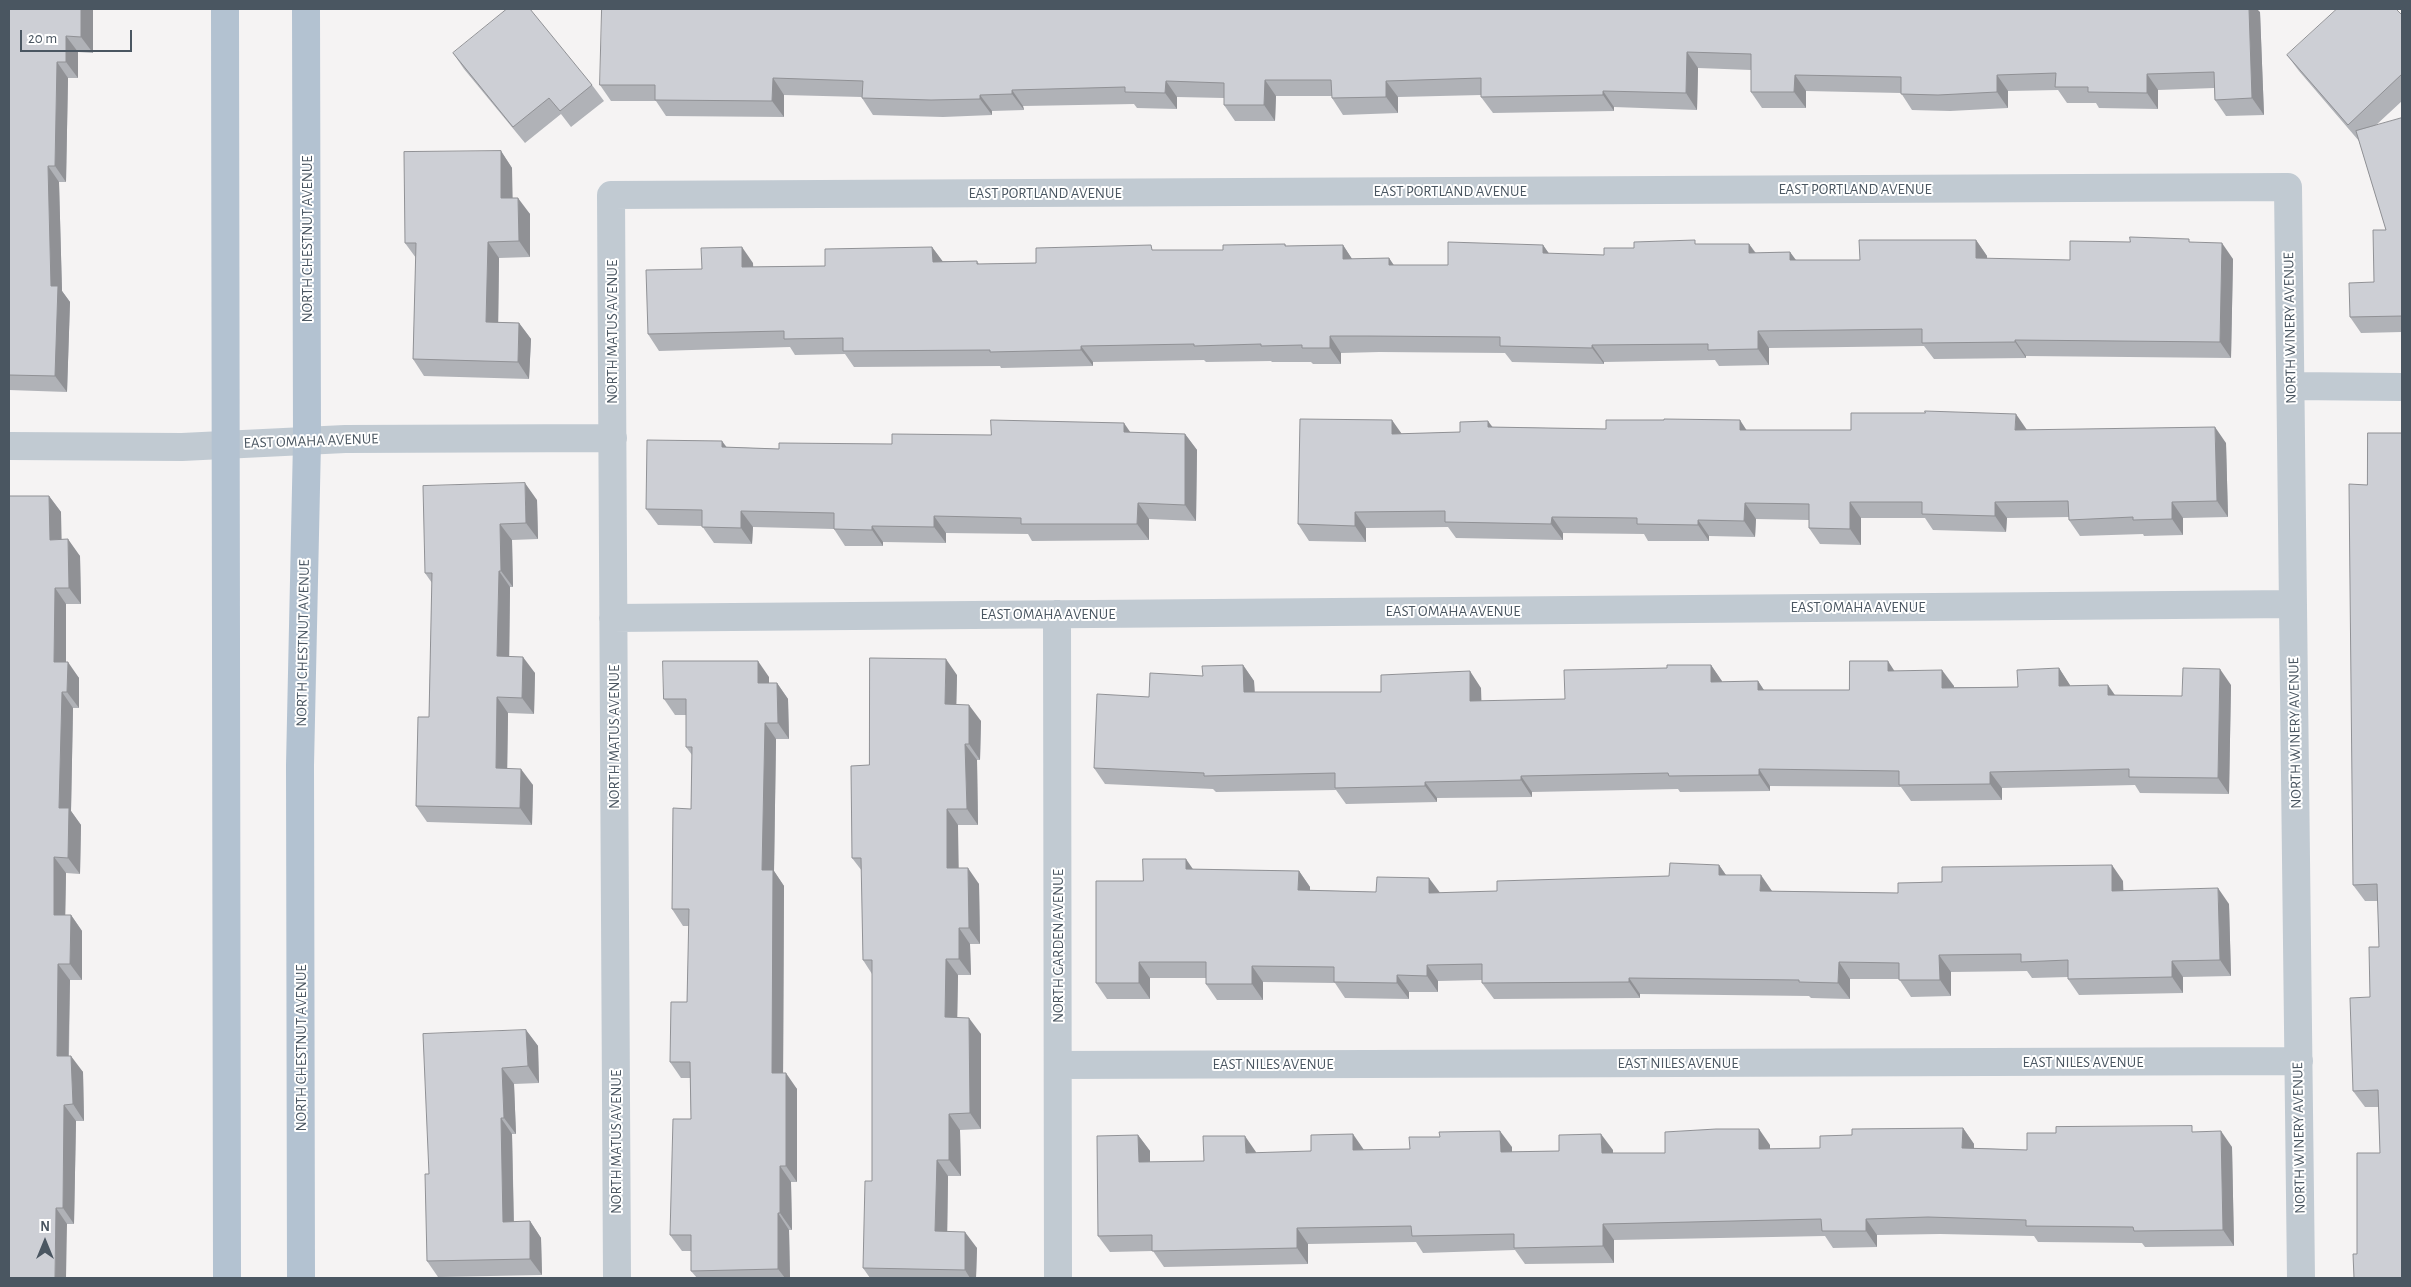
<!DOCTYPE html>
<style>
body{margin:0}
#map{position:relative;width:2411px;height:1287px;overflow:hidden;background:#f5f3f3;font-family:"Alegreya Sans",sans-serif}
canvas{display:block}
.frame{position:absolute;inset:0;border:10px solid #4a5661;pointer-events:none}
.north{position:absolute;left:20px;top:1217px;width:50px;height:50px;-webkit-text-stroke:4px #fff;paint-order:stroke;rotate:0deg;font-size:14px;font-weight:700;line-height:20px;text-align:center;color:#4a5661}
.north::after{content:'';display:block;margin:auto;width:18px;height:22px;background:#4a5661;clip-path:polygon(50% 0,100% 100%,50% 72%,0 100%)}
.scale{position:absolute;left:20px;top:30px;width:112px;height:22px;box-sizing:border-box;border:2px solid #4a5661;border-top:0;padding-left:6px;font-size:15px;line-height:18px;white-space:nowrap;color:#4a5661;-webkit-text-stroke:4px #fff;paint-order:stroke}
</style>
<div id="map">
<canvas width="2411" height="1287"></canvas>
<div class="frame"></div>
<div class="north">N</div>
<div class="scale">20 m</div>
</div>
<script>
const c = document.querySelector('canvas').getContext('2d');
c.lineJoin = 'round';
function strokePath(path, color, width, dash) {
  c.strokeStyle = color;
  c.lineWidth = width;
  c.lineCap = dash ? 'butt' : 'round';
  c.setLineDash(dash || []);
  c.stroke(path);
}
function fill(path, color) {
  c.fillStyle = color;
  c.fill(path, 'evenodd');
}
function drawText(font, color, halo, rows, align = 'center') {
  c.font = font + ' "Alegreya Sans",sans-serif';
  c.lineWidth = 4;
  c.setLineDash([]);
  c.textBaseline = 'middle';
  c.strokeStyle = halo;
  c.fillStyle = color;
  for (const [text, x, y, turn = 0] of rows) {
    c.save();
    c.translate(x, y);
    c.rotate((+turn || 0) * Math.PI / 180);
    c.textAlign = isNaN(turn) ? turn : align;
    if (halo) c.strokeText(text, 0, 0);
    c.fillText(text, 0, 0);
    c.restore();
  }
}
const minor = new Path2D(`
 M2291,386L2402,387
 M9,446L182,447L345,439L613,438
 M1057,614L1058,1278
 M613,618L2293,604
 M1058,1065L2299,1061
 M617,1278L611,195L2288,187L2301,1278`);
const major = new Path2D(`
 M225,9L227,1278
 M301,1278L300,765L307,442L306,9`);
const wall = new Path2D(`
 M9,9H93V53L78,52V78H68L66,182H59L62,291L70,302L67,392L9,390Z
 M875,9L2260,12L2264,115L2226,116L2215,100L2214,88L2158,90V109L2099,108L2096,103H2067L2058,90L2008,91V108L1950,111L1912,110L1901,93L1806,91V108H1762L1751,92V70L1698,68L1697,110L1614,107V111L1493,113L1481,97V95L1398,97V113L1343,115L1332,98V96H1276L1275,121H1235L1224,105V98L1177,97V109L1137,108L1134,104L1023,106L1024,110L992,111V115L943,117L873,115L862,98V97L784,95V117L666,116L656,101H611L600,85Z
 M2402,15V101L2375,126L2402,118V332L2361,333L2350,317L2374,282L2386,230L2359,141L2299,71L2287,55Z
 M453,53L592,85L604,101L571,127L561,114L525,143L464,69Z
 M501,151L512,168V198L530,214V257L499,258L498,322L519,323L531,339L529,379L424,376L413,359L416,258L405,243Z
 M1976,240L1987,256V259L2070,260L2192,242L2233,259L2231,358L2026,356V358L1934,359L1924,346L1769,348V365L1719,366L1715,360L1604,362V364L1512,362L1505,353L1379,352L1341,353V364H1313L1311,362H1272L1271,361L1206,362L1204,360L1093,362V366L1001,368L1000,366L854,367L845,354L795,355L790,347L659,351L648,334L702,269L753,263V267L825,266L932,247L942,261H977L979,264L1036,263L1155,250H1223L1285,244L1286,246L1343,245L1352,259L1389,258L1393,265H1448L1543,245L1549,254L1604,255L1634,248L1697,244H1749L1756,253L1790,252L1795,260H1860Z
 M1492,427L1606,429L1747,430H2027L2226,443L2228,517L2183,518V535L2144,536L2143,534L2080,536L2069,520V517L2007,518L2006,532L1933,530L1925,518H1861V545L1820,544L1809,528V520L1756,519L1755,537L1709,536V541H1648L1644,534L1563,533V540L1456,538L1448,527L1366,528V542L1309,541L1298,524L1401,434L1460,432Z
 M1130,432L1185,434L1197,450L1196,521L1149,519V540L1032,541L1028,534L946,533V543L883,542V546H845L834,529L753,527L752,544L714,543L702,526L658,525L646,509L727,447L779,449L892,444L991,435Z
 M2367,485L2402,1278L2357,1254L2380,1153L2379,1107H2365L2353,1091L2379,947L2378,901H2365L2353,885Z
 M49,496L61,512V540L80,556L81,604H66V662L79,678V708H73L71,811L81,825L80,874L66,873L65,915H71L82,931V980H70L69,1056L83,1072L84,1121H76L74,1224H67L9,1278Z
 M537,500L538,539L512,540L513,587H510L509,657L535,673L534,714L508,713L507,768L533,785L532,825L427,822L416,806L429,717L432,583L425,573Z
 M1243,665L1254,681L1255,692H1381L1481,688V701L1565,699L1667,668L1711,665L1722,682L1758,681L1764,690H1849L1894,671L1954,686V687H2018L2059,668L2070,686L2115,696H2182L2231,685L2229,794L2140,793L2135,785L2002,788V800L1911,801L1901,787L1770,786V791L1680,792L1678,789L1532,792V797L1437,798V802L1346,804L1336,790L1216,792L1213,789L1105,784L1094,768L1149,697L1203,676Z
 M957,675L956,705L981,721L980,760H977L978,825H958V868L979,884L980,944H970L971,975H958L957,1017L981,1034V1129L960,1130L961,1176H948L947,1232L977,1248L976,1278H870L863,1268L872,1181V974L863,960L862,871L852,858L869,765Z
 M769,677V683H777L788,699L789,739H776L774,871L784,886L783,1073L797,1089V1182H791L792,1230H789L790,1278H697L691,1271V1251H682L670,1235L691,1119L690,1078H681L670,1062L687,1002L689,926H683L672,909L691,809L692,755L686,747V715H675L664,699Z
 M1719,865L1726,875L1772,891L1898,893L2123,881V890L2229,904L2231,976L2183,977V993L2079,995L2068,979V977L2032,978L2027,971L1951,972V996L1911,997L1899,979H1850V999L1811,998L1809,996L1640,994V998L1494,999L1482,983V980L1438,981V992H1409V999L1345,998L1335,983L1263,982V1000H1217L1206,984V978H1150V999H1107L1096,983L1143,881L1193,869L1299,871L1310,887V890L1376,892L1439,893L1497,891L1669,876Z
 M526,1030L538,1046L539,1083L514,1084L516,1134H512L514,1222L530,1221L541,1238L542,1275L438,1277L427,1261L429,1174Z
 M1963,1128L1974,1144V1148L2027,1150L2195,1132L2232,1147L2234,1246L2145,1247L2142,1243L2038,1242L2034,1236L1940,1234L1877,1235V1247L1833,1248L1825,1236L1614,1240V1263L1525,1264L1515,1250L1423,1253L1416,1242L1308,1244V1264L1164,1267L1153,1251L1110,1252L1098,1236L1138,1135L1150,1151V1162L1204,1161L1256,1152V1153L1512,1147V1152L1613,1150V1153H1665L1770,1145V1149L1820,1148L1852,1135Z`);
const shadedWall = new Path2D(`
 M81,9H93V53L81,37Z
 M2249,9H2257L2260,12L2264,115L2252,98Z
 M66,36L78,52V78L66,62Z
 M1687,52L1698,68L1697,110L1686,93Z
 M57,62L68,78L66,182L55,166Z
 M2147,74L2158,90V109L2147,93Z
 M1795,75L1806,91V108L1794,92Z
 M1997,75L2008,91V108L1997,92Z
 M773,78L784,95V117L772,101Z
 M1265,80L1276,96L1275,121L1264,105Z
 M1166,81L1177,97V109L1165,93Z
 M1386,81L1398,97V113L1386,97Z
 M1012,90L1023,106L1024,110L1012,94Z
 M1603,91L1614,107V111L1603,95Z
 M980,95L992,111V115L980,99Z
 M501,151L512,168L513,214L501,198Z
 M48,166L59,182L62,291L70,302L67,392L55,376L51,286Z
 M518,198L530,214V257L519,241Z
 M1976,240L1987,256L1988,275L1976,258Z
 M488,242L499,258L498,338L486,322Z
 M2222,243L2233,259L2231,358L2220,342Z
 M1749,244L1760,260L1749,253Z
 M1343,245L1354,262L1343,259Z
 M1543,245L1555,262L1543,253Z
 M742,247L753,263L754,283L742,267Z
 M932,247L944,263L933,262Z
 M1790,252L1802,268L1790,260Z
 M1389,258L1400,274L1389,265Z
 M519,323L531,339L529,379L518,362Z
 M1758,331L1769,348V365L1758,349Z
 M1330,336L1341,353V364L1330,348Z
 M2015,340L2026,356V358L2015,342Z
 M1592,345L1604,362V364L1592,348Z
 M1081,346L1093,362V366L1081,350Z
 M2016,414L2027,430H2015Z
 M1392,420L1404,437L1392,434Z
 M1740,420L1751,437L1740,430Z
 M1488,421L1500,437L1488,427Z
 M1124,423L1135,439L1124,432Z
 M2215,427L2226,443L2228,517L2217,501Z
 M1185,434L1197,450L1196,521L1185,505Z
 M722,441L734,457L722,447Z
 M525,483L537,500L538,539L526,523Z
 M49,496L61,512L62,556L50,540Z
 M1850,502L1861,518V545L1850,529Z
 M1995,502L2007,518L2006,532L1995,516Z
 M2172,502L2183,518V535L2172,519Z
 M1138,503L1149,519V540L1137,524Z
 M1745,503L1756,519L1755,537L1744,521Z
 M741,511L753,527L752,544L741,528Z
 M1355,512L1366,528V542L1355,526Z
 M934,516L946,533V543L934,527Z
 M1552,517L1563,533V540L1551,524Z
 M1698,520L1709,536V541L1698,525Z
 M500,524L512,540L513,587L501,571Z
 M872,526L883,542V546L872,530Z
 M68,539L80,556L81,604L69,588Z
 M499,571L510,587L509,673L497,656Z
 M55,588L66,604V678L54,662Z
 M523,657L535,673L534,714L522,698Z
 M946,659L957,675L956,721L945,704Z
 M758,661L769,677V699L758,683Z
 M1888,661L1899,678L1888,671Z
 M68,662L79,678V708L67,692Z
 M1243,665L1254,681L1255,708L1244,692Z
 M1711,665L1722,681V698L1711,682Z
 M2059,668L2070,685L2071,702L2059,686Z
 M2220,669L2231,685L2229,794L2218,778Z
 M1942,670L1954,686V704L1942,688Z
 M1470,671L1481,688L1482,718L1470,701Z
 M1758,681L1769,698L1758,690Z
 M777,683L788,699L789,739L778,723Z
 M2108,685L2119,701L2108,695Z
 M62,692L73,708L71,811L81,825L80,874L68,858L59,808Z
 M497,697L508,713L507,784L496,768Z
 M969,705L981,721L980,760L969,744Z
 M765,723L776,739L774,871L784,886L783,1090L772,1073L762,870Z
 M965,744L977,760L978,825L967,809Z
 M521,769L533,785L532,825L520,808Z
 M1759,769L1770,786V791L1759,775Z
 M1990,772L2002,788V800L1990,784Z
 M1521,776L1532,792V797L1521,780Z
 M1425,782L1437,798V802L1425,786Z
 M947,809L958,825L959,884L947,868Z
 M54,857L66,873L65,931L54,915Z
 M1186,859L1197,875L1186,869Z
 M1719,865L1730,881L1719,875Z
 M2112,865L2123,881L2124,907L2112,891Z
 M968,868L979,884L980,944L969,928Z
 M1299,871L1310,887V906L1298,890Z
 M1761,875L1772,891H1760Z
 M1429,878L1441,894L1429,893Z
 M2218,888L2229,904L2231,976L2220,960Z
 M71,915L82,931V980L70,964Z
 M959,928L970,944L971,975L959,959Z
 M1939,955L1951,972V996L1940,980Z
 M946,959L958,975L957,1033L945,1017Z
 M2172,961L2183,977V993L2172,977Z
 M1139,962L1150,978V999L1139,983Z
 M1839,962L1850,979V999L1838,983Z
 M58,964L70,980L68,1072L57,1056Z
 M1427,965L1438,981V992L1427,976Z
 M1252,966L1263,982V1000L1252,984Z
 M1397,975L1409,992V999L1397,983Z
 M1629,978L1640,994V998L1629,982Z
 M969,1018L981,1034V1129L970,1113Z
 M526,1030L538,1046L539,1083L528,1066Z
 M71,1056L83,1072L84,1121L73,1104Z
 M502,1068L514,1084L516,1134L504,1118Z
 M786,1073L797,1089V1182L786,1166Z
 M64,1105L76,1121L74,1224L63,1208Z
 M949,1114L960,1130L961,1176L949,1160Z
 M501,1118L512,1134L514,1238L503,1222Z
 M1963,1128L1974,1144V1164L1962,1148Z
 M1759,1129L1770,1145V1165L1759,1149Z
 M1500,1131L1512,1147V1168L1501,1152Z
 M2221,1131L2232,1147L2234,1246L2223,1230Z
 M1353,1134L1364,1150H1353Z
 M1601,1134L1613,1150V1169L1602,1153Z
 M1138,1135L1150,1151V1178L1139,1162Z
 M1245,1136L1256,1152L1257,1169L1246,1153Z
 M937,1160L948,1176L947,1248L935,1231Z
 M780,1166L791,1182L792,1230L780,1213Z
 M56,1208L67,1224L66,1278H55Z
 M778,1213L789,1230L790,1278H785L778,1269Z
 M1866,1219L1877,1235V1247L1866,1231Z
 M530,1221L541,1238L542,1275L530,1259Z
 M1603,1224L1614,1240V1263L1603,1246Z
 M1297,1228L1308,1244V1264L1297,1248Z
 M965,1232L977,1248L976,1278H970L965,1270Z`);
const building = new Path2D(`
 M9,9H81V37L66,36V62H57L55,166H48L51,286H58L55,376L9,375Z
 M507,9H530L592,85L560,111L549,98L513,127L453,53Z
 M602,9H2249L2252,98L2215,100L2214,72L2147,74V93L2088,92V87H2055L2056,73L1997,75V92L1938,95L1901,94V77L1795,75L1794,92H1751V54L1687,52L1686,93L1603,91V95L1481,97V78L1386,81V97L1332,98L1331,80H1265L1264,105H1224V83L1166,81L1165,93L1125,92V87L1012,90V94L980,95V99L931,100L862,98L863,81L773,78L772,101L655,100V85H600Z
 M2337,9H2396L2402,15V74L2348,125L2287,55Z
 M2402,118V316L2350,317L2349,283L2374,282L2373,230H2386L2356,131Z
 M501,151V198H518L519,241L488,242L486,322L519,323L518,362L413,359L416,243H405L404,152Z
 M2130,237L2189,239V242L2222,243L2220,342L2015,340V342L1922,343V329L1758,331V349L1708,350V344L1592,345V348L1500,346V337L1368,336H1330V348H1302V345L1261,346V344L1194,346V344L1081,346V350L990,352V350L843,351V338L784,339V331L648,334L646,270L702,269L701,248L742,247V267L825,266V249L932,247L933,262L977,261V264L1036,263V248L1151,245L1152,250H1223V245L1285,244V246L1343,245V259L1389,258V265H1448V242L1543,245V253L1604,255V248H1634V242L1695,240V244H1749V253L1790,252V260H1860L1859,240H1976V258L2070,260V241L2130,242Z
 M1925,411L2016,414L2015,430L2215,427L2217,501L2172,502V519L2133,520V517L2069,520L2068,501L1995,502V516L1922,514V502H1850V529L1809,528V504L1745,503L1744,521L1698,520V525L1637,524V518L1552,517L1551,524L1445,522V511L1355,512V526L1298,524L1300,419L1392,420V434L1460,432V422L1488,421V427L1606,429V420H1664V419L1740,420V430H1851V413H1925Z
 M991,420L1124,423V432L1185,434V505L1138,503L1137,524H1021V518L934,516V527L872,526V530L834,529V513L741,511V528L702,527V510L646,509L647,440L722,441V447L779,449V443L892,444V434L991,435Z
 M2368,433H2402V1278H2354L2353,1254H2357V1153H2380L2378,1090L2353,1091L2350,998L2370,997L2369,947H2379L2377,884L2353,885L2349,484L2367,485Z
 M525,483L526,523L500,524L501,571H499L497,656L523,657L522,698L497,697L496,768L521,769L520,808L416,806L418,717H429L432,573H425L423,486Z
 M9,496H49L50,540L68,539L69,588H55L54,662H68L67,692H62L59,808H69L68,858L54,857V915H71L70,964H58L57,1056H71L73,1104L64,1105L63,1208H56L55,1278H9Z
 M870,658L946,659L945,704L969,705V744H965L967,809H947V868H968L969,928H959V959H946L945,1017L969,1018L970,1113L949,1114V1160H937L935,1231L965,1232V1270L863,1268L865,1181H872V960H863L861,858H852L851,766L869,765Z
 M663,661H758V683H777L778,723H765L762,870H773L772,1073H786V1166H780V1213H778V1269L691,1271V1235H670L673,1119H691L690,1062H670L671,1002H687L689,909H672L673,808L691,809L692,747H686V699H664Z
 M1850,661H1888V671L1942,670V688L2018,687L2017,670L2059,668V686L2108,685V695L2182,696L2183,668L2220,669L2218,778L2129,777V769L1990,772V784L1899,785V771L1759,769V775L1669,776L1668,773L1521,776V780L1425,782V786L1335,788V773L1204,776V773L1094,768L1097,694L1149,697L1150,673L1203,676L1202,666L1243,665L1244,692H1381V675L1470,671V701L1565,699L1564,670L1667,668V665H1711V682L1758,681V690H1849Z
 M1143,859H1186V869L1299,871L1298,890L1376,892L1377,877L1429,878V893L1497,891V881L1669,876L1670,863L1719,865V875H1761L1760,891L1898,893V883L1942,882V867L2112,865V891L2218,888L2220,960L2172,961V977L2068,979V960L2021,962V954L1939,955L1940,980H1899V963L1839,962L1838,983L1799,982V980L1629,978V982L1482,983V964L1427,965V976L1397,975V983L1334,982V967L1252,966V984H1206V962H1139V983H1096V881H1143Z
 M526,1030L528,1066L502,1068L504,1118H501L503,1222L530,1221V1259L427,1261L425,1174H429L423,1034Z
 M2192,1126V1132L2221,1131L2223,1230L2134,1231L2133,1227L2026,1226V1220L1928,1217L1866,1219V1231H1822L1821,1219L1603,1224V1246L1514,1248V1234L1412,1236L1411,1226L1297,1228V1248L1152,1251V1235L1098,1236L1097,1136L1138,1135L1139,1162L1204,1161L1203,1136H1245L1246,1153L1311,1151V1135L1353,1134V1150L1410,1149L1409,1137H1440L1439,1132L1500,1131L1501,1152L1559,1151V1135L1601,1134L1602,1153H1665V1132L1716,1129H1759V1149L1820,1148V1136L1852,1135V1129L1963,1128L1962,1148L2027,1150V1133H2056V1127Z`);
const streetNames = [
 ["EAST PORTLAND AVENUE",1855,189],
 ["EAST PORTLAND AVENUE",1450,191],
 ["EAST PORTLAND AVENUE",1045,193],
 ["NORTH CHESTNUT AVENUE",307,239,-90],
 ["NORTH WINERY AVENUE",2290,328,-91],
 ["NORTH MATUS AVENUE",612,332,-90],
 ["EAST OMAHA AVENUE",311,441,-2],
 ["EAST OMAHA AVENUE",1858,607],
 ["EAST OMAHA AVENUE",1453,611],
 ["EAST OMAHA AVENUE",1048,614],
 ["NORTH CHESTNUT AVENUE",303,643,-89],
 ["NORTH WINERY AVENUE",2295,733,-91],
 ["NORTH MATUS AVENUE",614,737,-90],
 ["NORTH GARDEN AVENUE",1058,946,-90],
 ["NORTH CHESTNUT AVENUE",301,1048,-90],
 ["EAST NILES AVENUE",2083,1062],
 ["EAST NILES AVENUE",1678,1063],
 ["EAST NILES AVENUE",1273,1064],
 ["NORTH WINERY AVENUE",2299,1138,-91],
 ["NORTH MATUS AVENUE",616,1142,-90]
];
strokePath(minor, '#c1cad2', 28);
strokePath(major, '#b3c2d1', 28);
fill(wall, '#b0b2b7');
fill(shadedWall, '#909195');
fill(building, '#cdcfd5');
strokePath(building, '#909195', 1);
drawText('15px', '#4a5661', '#fff', streetNames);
</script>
